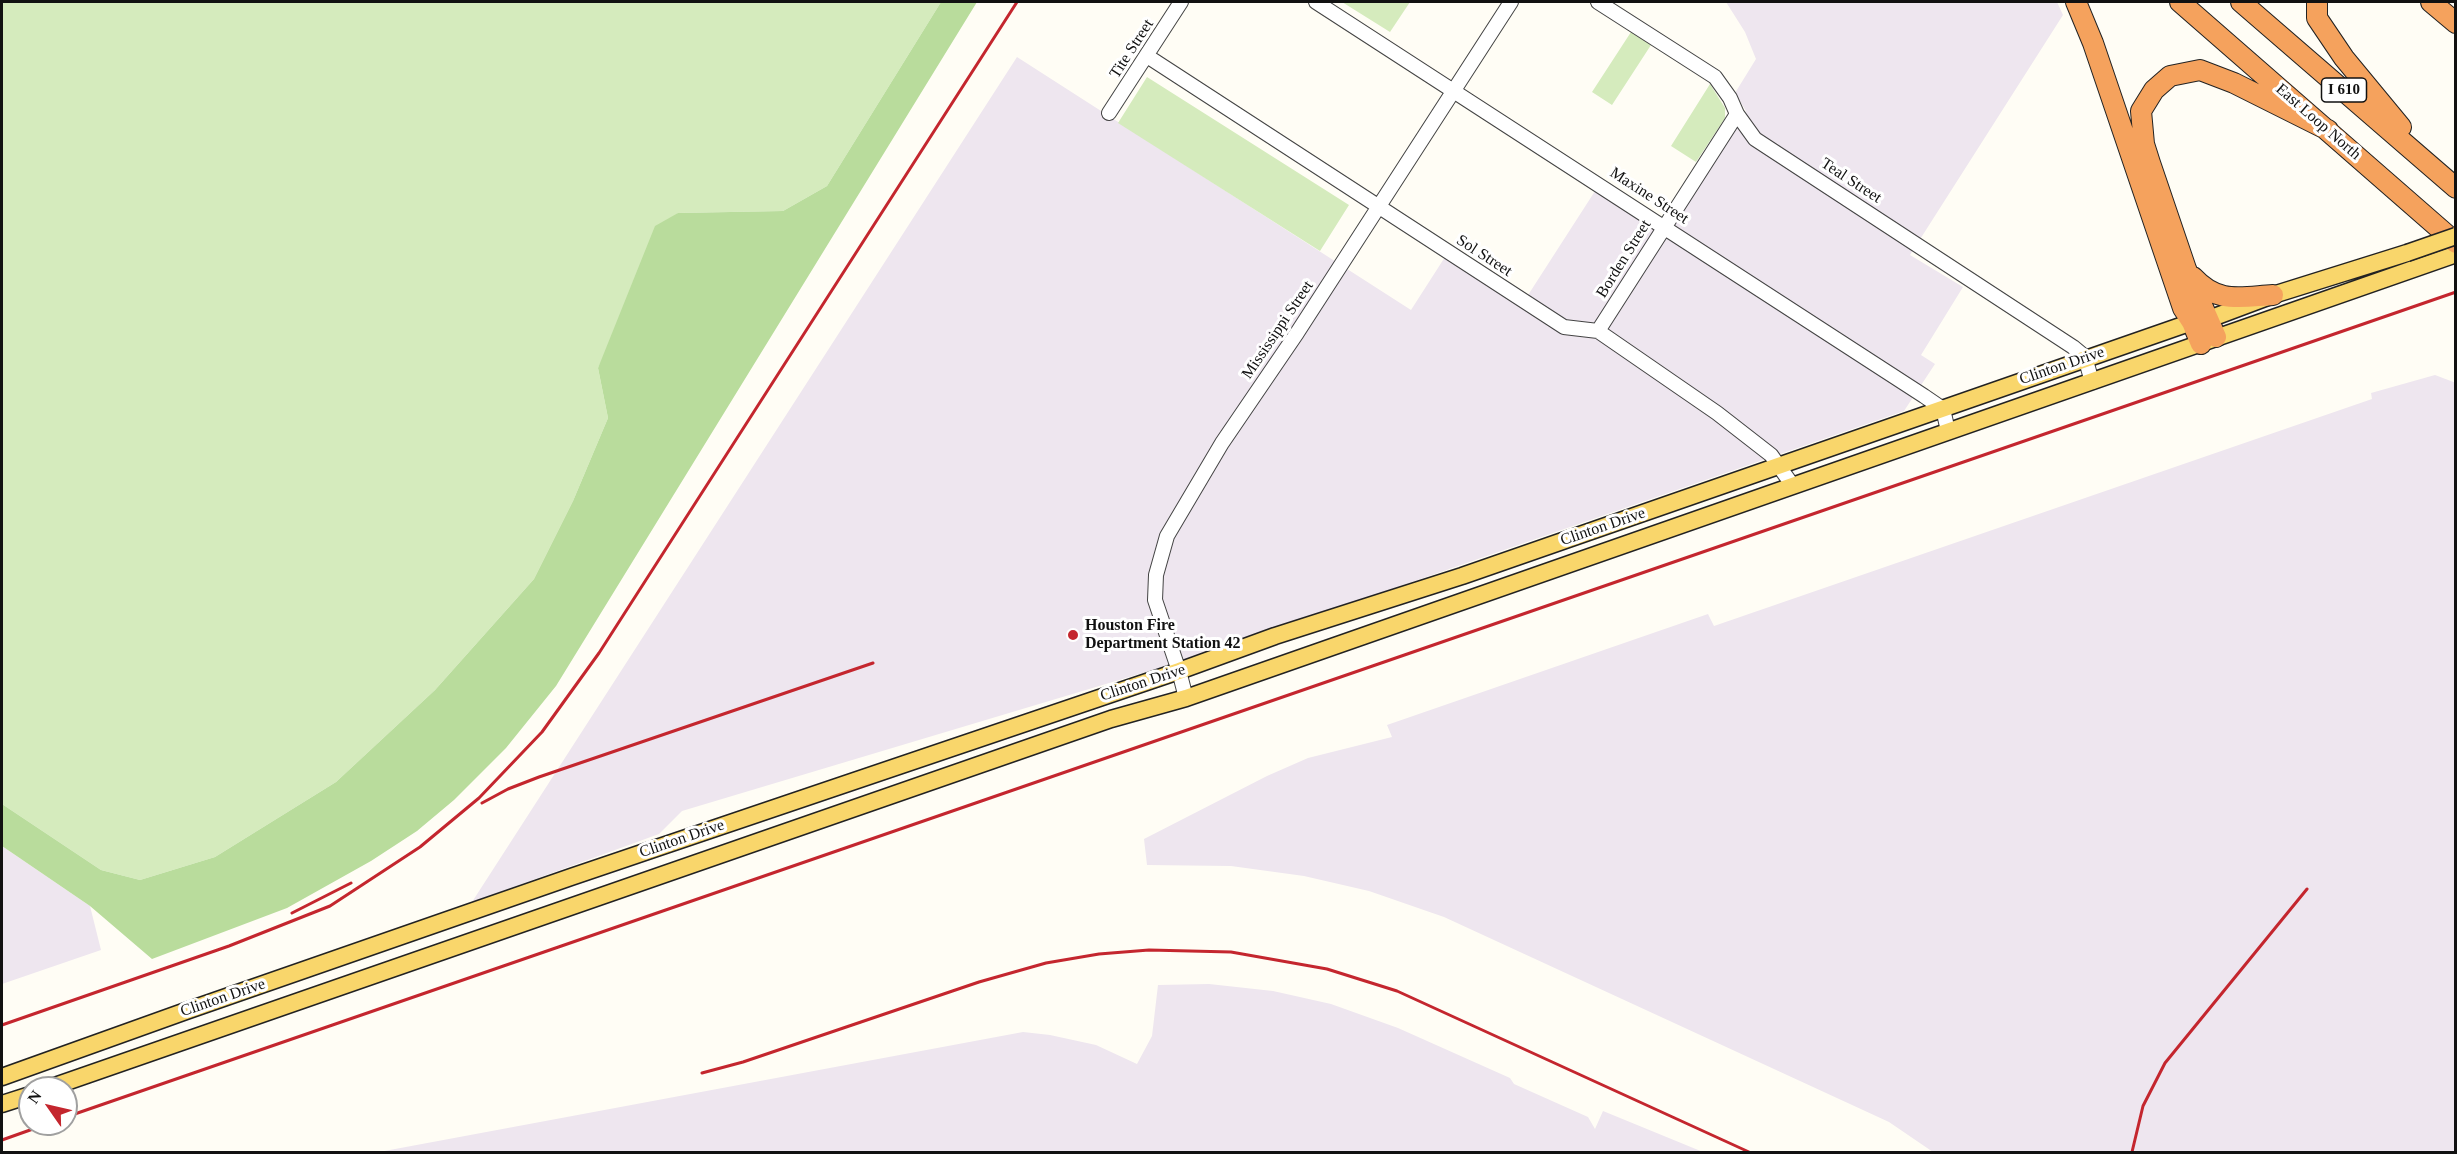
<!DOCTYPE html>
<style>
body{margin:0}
#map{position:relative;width:2457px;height:1154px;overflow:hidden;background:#fffdf5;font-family:Georgia,serif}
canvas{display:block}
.frame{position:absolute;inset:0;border:3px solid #111;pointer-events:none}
.north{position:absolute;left:18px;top:1076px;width:60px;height:60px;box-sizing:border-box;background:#fff;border:2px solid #a0a0a0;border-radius:50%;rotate:304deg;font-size:16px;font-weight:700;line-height:24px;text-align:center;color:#111}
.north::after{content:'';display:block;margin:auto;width:21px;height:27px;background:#c4262e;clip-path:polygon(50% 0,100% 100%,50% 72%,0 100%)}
</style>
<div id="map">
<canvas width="2457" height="1154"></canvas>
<div class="frame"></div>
<div class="north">N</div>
</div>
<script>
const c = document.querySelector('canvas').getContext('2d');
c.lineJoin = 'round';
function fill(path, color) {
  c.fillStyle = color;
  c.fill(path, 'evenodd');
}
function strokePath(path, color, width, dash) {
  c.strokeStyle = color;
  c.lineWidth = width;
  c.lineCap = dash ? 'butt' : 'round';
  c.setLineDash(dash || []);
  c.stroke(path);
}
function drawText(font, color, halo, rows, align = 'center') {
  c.font = font + ' Georgia,serif';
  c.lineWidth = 6;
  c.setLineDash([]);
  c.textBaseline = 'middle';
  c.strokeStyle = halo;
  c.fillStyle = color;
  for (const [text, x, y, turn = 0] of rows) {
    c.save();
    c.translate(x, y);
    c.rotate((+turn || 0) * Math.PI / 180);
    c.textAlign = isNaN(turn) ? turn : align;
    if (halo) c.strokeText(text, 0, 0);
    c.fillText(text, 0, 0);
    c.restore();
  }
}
const industrial = new Path2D(`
 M1726,2H2057L2063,15L1910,255L1963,287L1921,355L1935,364L1904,411L1196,657L682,811L659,834L472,902L1017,57L1411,310L1445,257L1521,306L1597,188L1666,233L1746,111L1735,93L1756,59L1745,32Z
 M2435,375L2456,383L2455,1152H1933L1889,1122L1444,917L1369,891L1304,876L1231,866L1147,865L1144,839L1267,776L1308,758L1392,737L1387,725L1708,614L1714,626L2372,399L2371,393Z
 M2,846L90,906L101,950L2,984Z
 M1209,984L1273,991L1331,1004L1398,1028L1510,1078L1514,1084L1588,1117L1595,1129L1603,1111L1703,1152H379L1023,1032L1050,1035L1096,1045L1137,1064L1152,1036L1158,985Z`);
const green = new Path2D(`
 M2,2H941L827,186L783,211L678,213L598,368L608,418L573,501L534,579L435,690L336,782L215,857L140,880L101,870L2,804Z
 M1342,2H1410L1390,32Z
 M1631,32L1651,45L1612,105L1592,92Z
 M1147,77L1349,205L1320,251L1118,123Z
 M1710,84L1725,108V118L1696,162L1671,146Z`);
const forest = new Path2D(`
 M941,2H977L556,686L506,748L454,800L417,831L371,861L287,908L152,959L90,906L2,846V804L101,870L140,880L215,857L336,782L435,690L534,579L573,501L608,418L598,368L655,226L678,213L783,211L827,186Z`);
const minor = new Path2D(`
 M1316,2L1924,396L1943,409L1948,431
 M1598,2L1715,77L1730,98L1737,114L1755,139L2073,347L2085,357L2092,382
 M1147,56L1564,327L1598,331L1717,413L1771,455L1793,486
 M1109,113L1181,2
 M1598,331L1737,114
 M1186,698L1179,671L1155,600L1156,575L1167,536L1222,443L1297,333L1511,2`);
const major = new Path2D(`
 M2,1077L186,1011L571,877L1179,671L1275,636L1462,576L2192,322L2209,319L2273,295L2407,253
 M49,1088L1111,719L1186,698L2456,254
 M2,1104L30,1095`);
const highway = new Path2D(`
 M2076,2L2093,43L2183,308L2192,322L2201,344
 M2180,2L2456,243
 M2241,2L2456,188
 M2317,2V18L2344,58L2401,127
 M2431,2L2456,23
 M2193,277C2218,304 2239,297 2273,295
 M2216,337L2186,269L2150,163L2144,144L2141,111L2154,90L2170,76L2200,70L2234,83L2328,130`);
const rail = new Path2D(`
 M482,803L508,789L539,777L873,663
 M292,913L351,883
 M2,1025L229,946L330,906L420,847L479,798L542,732L599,653L1017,2
 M702,1073L743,1062L979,982L1046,963L1099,954L1149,950L1231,952L1327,969L1397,991L1749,1152
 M66,1117L2456,292
 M2,1140L47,1124
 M2132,1152L2143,1106L2165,1063L2307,889`);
const majorBridge = new Path2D(`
 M2407,253L2456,236`);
const markers = [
 [1073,635,6,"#c4262e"]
];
const shields = [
 [2344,90,45]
];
const shieldNames = [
 ["I 610",2344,90]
];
const streetNames = [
 ["Tite Street",1132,49,-57],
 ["East Loop North",2318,122,41],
 ["Teal Street",1851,181,33],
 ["Maxine Street",1649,196,33],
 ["Sol Street",1484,256,33],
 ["Borden Street",1624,259,-58],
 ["Mississippi Street",1278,330,-56],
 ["Clinton Drive",2062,366,-19],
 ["Clinton Drive",1603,527,-19],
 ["Clinton Drive",1143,683,-18],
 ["Clinton Drive",682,839,-19],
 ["Clinton Drive",223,998,-19]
];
const poiNames = [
 ["Houston Fire",1085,626],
 ["Department Station 42",1085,644]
];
fill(industrial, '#eee6ef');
fill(green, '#d5ebbd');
fill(forest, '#b9dc9c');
strokePath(minor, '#444', 16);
strokePath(major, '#222', 19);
strokePath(highway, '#222', 22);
strokePath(minor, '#fff', 14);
strokePath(major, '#f9d66b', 16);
strokePath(highway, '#f5a25d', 20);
strokePath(rail, '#c4262e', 3);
strokePath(majorBridge, '#222', 19, []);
strokePath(majorBridge, '#f9d66b', 16);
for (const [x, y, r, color] of markers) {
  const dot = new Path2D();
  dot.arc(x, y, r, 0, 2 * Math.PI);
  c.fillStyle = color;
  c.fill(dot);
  strokePath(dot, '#fff', 2);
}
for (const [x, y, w] of shields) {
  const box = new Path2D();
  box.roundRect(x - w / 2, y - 12, w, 24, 4.5);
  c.fillStyle = '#fff';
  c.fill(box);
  strokePath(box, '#111', 1.5);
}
drawText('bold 15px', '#111', null, shieldNames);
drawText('16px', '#111', '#fff', streetNames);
drawText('bold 16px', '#111', '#fff', poiNames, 'left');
</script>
